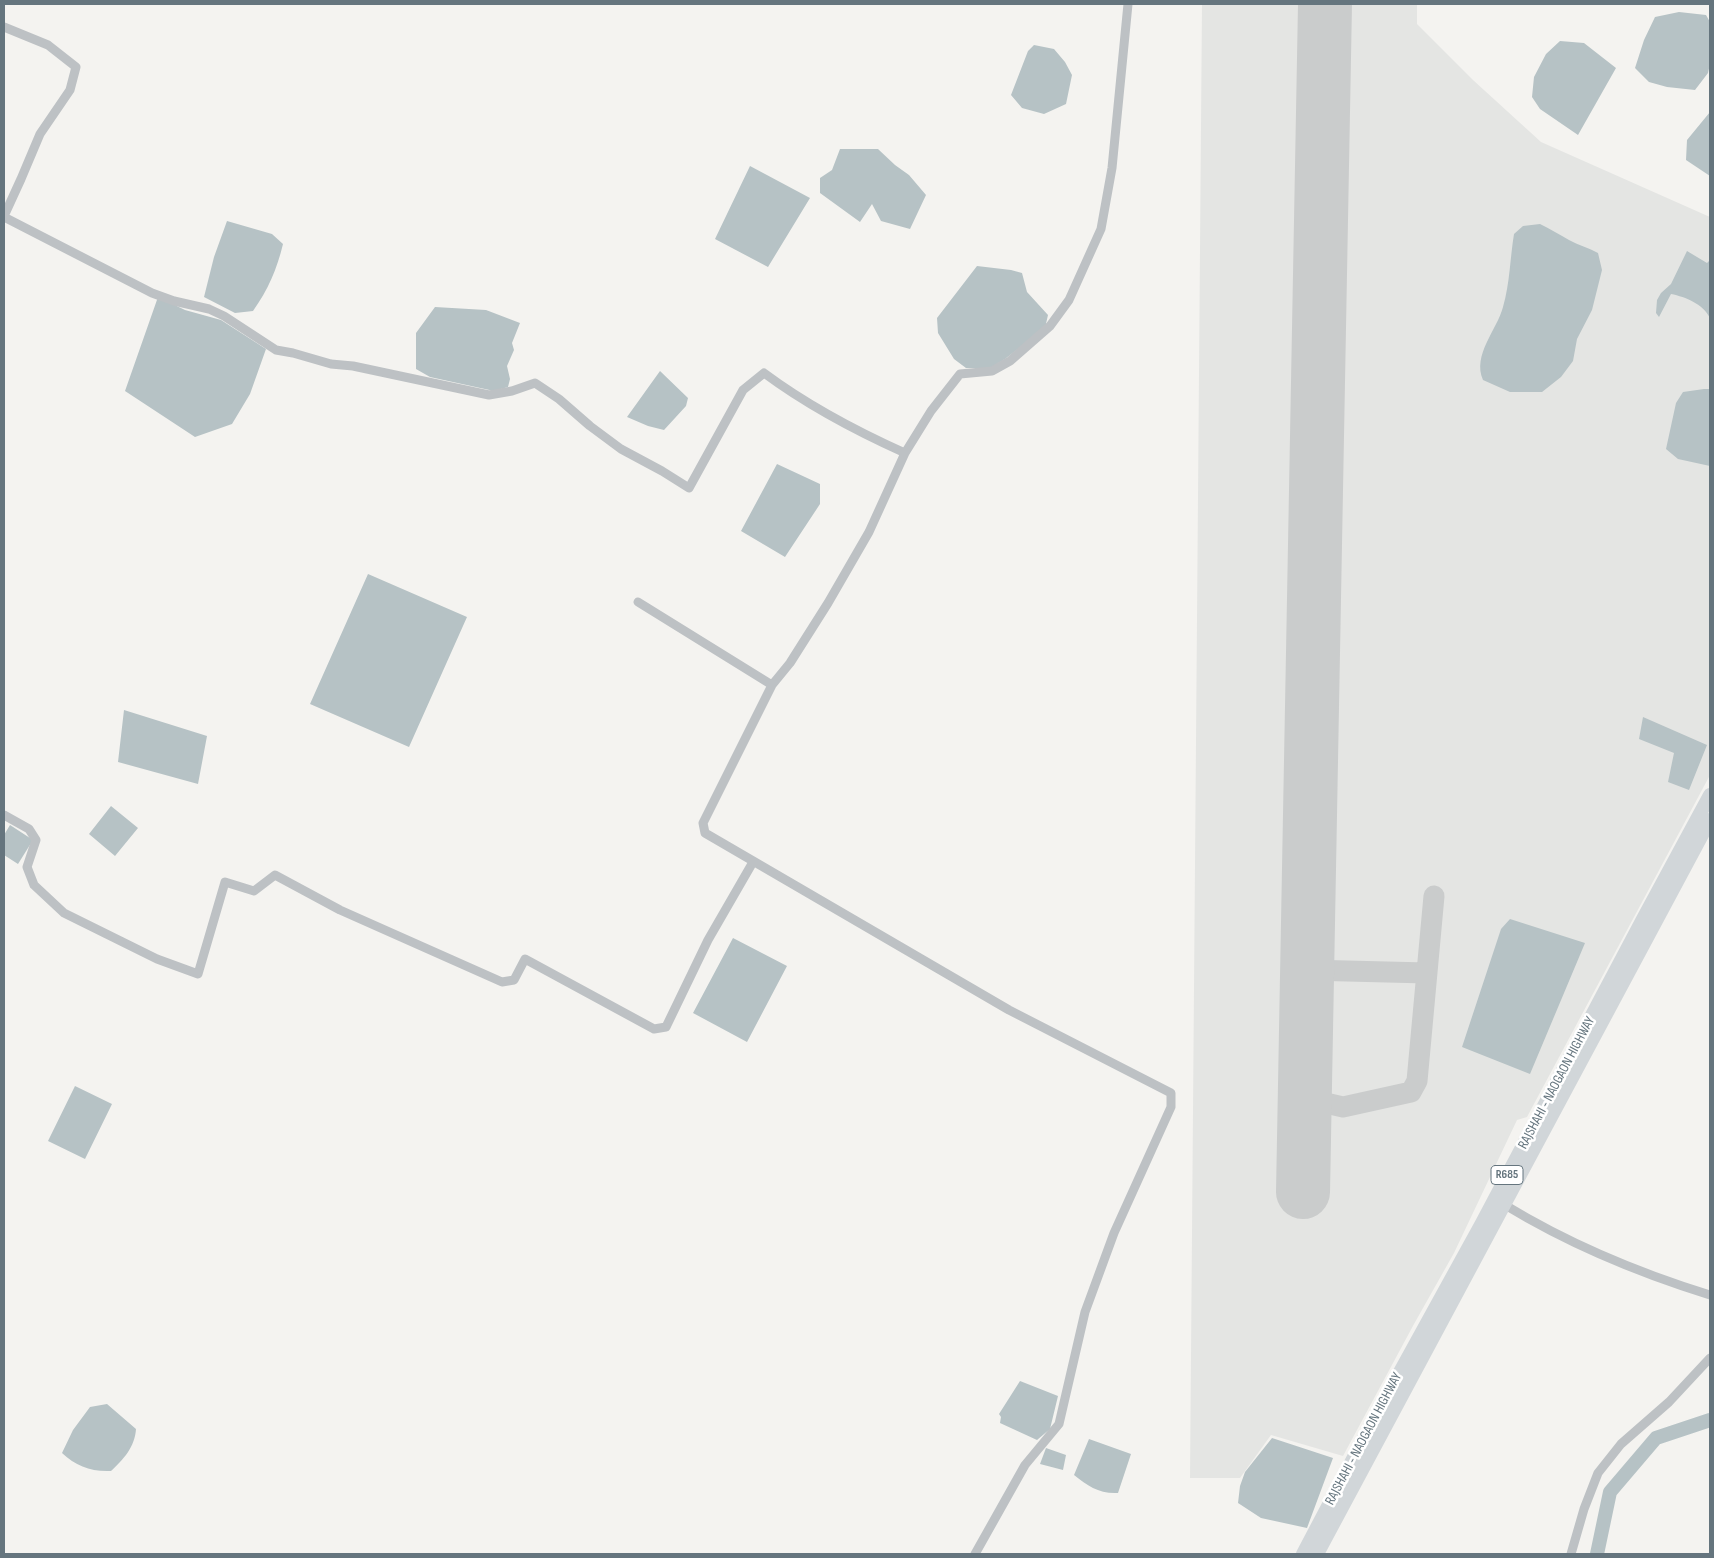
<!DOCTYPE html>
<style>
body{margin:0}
#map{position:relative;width:1714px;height:1558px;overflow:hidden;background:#f4f3f0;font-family:"Sofia Sans Condensed",sans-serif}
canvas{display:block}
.frame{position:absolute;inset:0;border:5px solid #65757e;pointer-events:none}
</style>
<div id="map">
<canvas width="1714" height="1558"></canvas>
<div class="frame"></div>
</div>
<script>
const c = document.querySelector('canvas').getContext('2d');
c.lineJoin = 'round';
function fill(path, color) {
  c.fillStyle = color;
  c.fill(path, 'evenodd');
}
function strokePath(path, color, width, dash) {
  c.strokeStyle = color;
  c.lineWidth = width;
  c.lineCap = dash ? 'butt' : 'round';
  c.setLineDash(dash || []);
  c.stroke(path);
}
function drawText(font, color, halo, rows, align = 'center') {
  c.font = font + ' "Sofia Sans Condensed",sans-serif';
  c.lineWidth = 5;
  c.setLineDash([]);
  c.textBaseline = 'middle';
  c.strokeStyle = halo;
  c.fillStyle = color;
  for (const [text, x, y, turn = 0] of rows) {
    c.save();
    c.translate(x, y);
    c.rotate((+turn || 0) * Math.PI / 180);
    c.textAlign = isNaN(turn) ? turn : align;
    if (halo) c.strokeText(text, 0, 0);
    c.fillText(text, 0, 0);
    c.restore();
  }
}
const built = new Path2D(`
 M1202,4H1417V24L1473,80L1541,142L1710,217V775L1527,1117L1517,1120L1454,1253L1414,1324L1343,1456L1271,1435L1240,1478H1190Z`);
const water = new Path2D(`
 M1679,12L1706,15L1710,22V64L1708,73L1695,90L1667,87L1649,82L1635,68L1644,40L1655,17Z
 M1560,41L1584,43L1616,68L1578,135L1540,109L1532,97L1534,77L1546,54Z
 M1034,45L1054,49L1065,62L1072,75L1066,104L1044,114L1022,108L1011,95L1028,51Z
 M1710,112V176L1686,160L1687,140Z
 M840,149H878L895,165L909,175L926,195L910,229L881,221L872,204L860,222L820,193V178L832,170Z
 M750,166L810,198L768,267L715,239Z
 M227,221L272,234L283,244C277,269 268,290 253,311L235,313L204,297L214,257Z
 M1540,224C1550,229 1559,234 1569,240C1578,245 1589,248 1598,253L1602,270L1592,310L1577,339L1573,361L1561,377L1542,392H1510L1483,380C1472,355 1497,330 1503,307C1510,283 1510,258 1514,234L1523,226Z
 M1687,251L1707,263L1710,260V318C1703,304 1686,297 1671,294L1659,317L1656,313L1657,300L1661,293L1671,284Z
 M977,266L1011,270L1022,273L1027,292L1048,315L1045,328L1005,359L990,368H966L954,359L938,333L937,318Z
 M158,297L185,310L221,320L266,349L250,394L232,424L195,437L125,391Z
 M435,307L486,310L520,323L512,343L514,350L507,366L510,379L508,387L494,391L430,377L416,369V333Z
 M660,371L688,398L686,406L664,430L648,426L627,417Z
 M1704,389H1710V466L1678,459L1666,449L1676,403L1683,392Z
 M777,464L820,484V504L785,557L741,531Z
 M368,574L467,617L409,747L310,704Z
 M124,710L207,736L198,784L118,762Z
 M1643,717L1707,745L1689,790L1668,782L1674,753L1639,739Z
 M111,806L138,828L115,856L89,834Z
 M10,825L33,840L18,864L4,855V835Z
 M1510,919L1585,943L1530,1074L1462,1047L1501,929Z
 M733,938L787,966L747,1042L693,1013Z
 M75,1086L112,1104L85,1159L48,1141Z
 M1020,1381L1058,1396L1050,1429L1037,1440L1000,1423L1001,1417L999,1414Z
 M107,1404L136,1429C135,1447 123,1460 111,1471C91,1472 76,1466 62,1453L73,1430L90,1407Z
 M1272,1438L1333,1458L1307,1528L1261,1518L1238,1503L1240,1486L1245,1472Z
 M1089,1439L1131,1454L1118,1493C1099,1494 1088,1486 1074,1475Z
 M1046,1448L1066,1455L1063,1470L1040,1464Z`);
const river = new Path2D(`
 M1597,1554L1610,1492L1656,1438L1710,1420`);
const taxiway = new Path2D(`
 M1307,970L1427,973
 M1304,1091L1317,1101L1343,1107L1411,1092L1417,1081L1434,896`);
const runway = new Path2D(`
 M1303,1192L1325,4`);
const street = new Path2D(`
 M4,27L48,45L76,67L70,90L40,134L21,179L4,216
 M4,217L152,293L174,301L209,309L224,316L276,350L293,353L331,364L353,366L489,395L512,391L535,383L559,399L590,426L621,449L662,471L689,488L743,390L764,373C807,405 856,431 905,453
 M638,602L772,685
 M4,815L29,829L36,840L27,867L34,885L64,913L157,959L198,974L225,882L254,891L275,875L340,910L502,982L514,980L525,959L654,1029L666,1027L708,940L753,862
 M1505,1205C1569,1244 1639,1273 1710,1295
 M975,1554L1025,1465L1059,1424L1085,1312L1114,1233L1171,1107V1093L1009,1010L705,833L703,823L772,685L790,663L828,603L869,532L905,453L931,411L960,374L992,371L1010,361L1050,326L1069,300L1101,229L1112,168L1128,4
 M1571,1554L1584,1509L1598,1473L1621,1444L1669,1402L1710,1358`);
const primary = new Path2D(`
 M1303,1554L1372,1423L1482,1223L1643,919L1710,795
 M1317,1554L1710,820`);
const shields = [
 [1507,1175,32]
];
const shieldNames = [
 ["R685",1507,1175]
];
const streetNames = [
 ["RAJSHAHI - NAOGAON HIGHWAY",1557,1083,-62],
 ["RAJSHAHI - NAOGAON HIGHWAY",1364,1439,-62]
];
fill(built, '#e4e5e3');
fill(water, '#b6c2c5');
strokePath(river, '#b6c2c5', 14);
strokePath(taxiway, '#cacccc', 21);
strokePath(runway, '#cacccc', 54);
strokePath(street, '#bdc1c4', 9);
strokePath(primary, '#d1d6d9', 14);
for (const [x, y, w] of shields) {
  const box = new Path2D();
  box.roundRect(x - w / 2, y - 9.5, w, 19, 4);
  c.fillStyle = '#fff';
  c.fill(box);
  strokePath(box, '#65757e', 1);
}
drawText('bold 12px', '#65757e', null, shieldNames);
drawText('14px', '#65757e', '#fff', streetNames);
</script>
